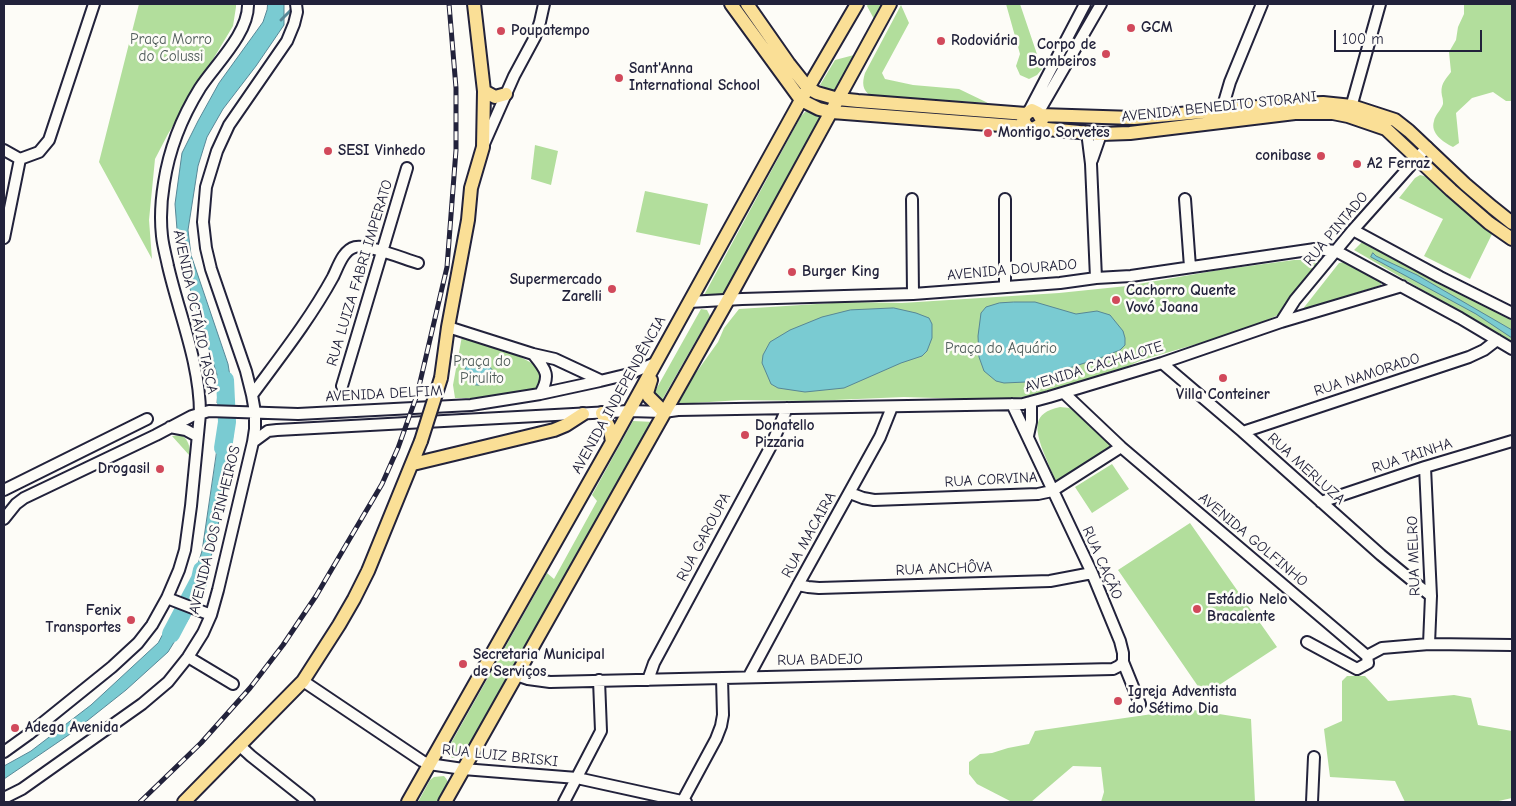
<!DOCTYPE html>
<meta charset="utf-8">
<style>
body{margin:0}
#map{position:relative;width:1516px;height:806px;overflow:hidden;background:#fdfcf7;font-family:"Comic Neue",sans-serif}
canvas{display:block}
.frame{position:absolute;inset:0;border:5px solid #22223b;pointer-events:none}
.scale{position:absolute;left:1334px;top:30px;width:148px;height:22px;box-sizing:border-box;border:2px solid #22223b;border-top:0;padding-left:6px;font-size:15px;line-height:18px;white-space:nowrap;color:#22223b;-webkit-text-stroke:4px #fdfcf7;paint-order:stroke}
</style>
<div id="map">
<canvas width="1516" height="806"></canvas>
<div class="frame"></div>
<div class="scale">100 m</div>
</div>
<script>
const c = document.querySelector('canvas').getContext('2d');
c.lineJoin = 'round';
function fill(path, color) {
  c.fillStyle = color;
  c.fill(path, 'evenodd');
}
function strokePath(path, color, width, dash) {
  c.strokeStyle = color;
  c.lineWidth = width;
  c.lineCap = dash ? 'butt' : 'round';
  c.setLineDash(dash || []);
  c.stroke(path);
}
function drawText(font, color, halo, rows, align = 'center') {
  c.font = font + ' "Comic Neue",sans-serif';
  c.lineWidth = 5;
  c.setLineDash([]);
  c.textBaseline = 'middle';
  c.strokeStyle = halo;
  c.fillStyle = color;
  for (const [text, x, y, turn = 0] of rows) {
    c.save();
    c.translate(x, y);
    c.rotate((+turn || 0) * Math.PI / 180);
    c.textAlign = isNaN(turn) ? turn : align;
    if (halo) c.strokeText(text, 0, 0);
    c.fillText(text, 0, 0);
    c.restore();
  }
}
const green = new Path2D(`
 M139,4H236V7L233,26L168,134L155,159L149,220L152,259L99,162Z
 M868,4H887L837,89L833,91L820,85L835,60L854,55L874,19L867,6Z
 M1006,4H1020L1042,69L1037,75L1029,79L1020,75L1016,66L1020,54Z
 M1464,4H1512V101H1506L1493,92L1472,98L1456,113L1459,143L1453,147C1443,142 1430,133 1434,121C1435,115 1441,110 1443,104C1443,102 1443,99 1442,96C1440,85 1444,81 1451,72L1449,52L1456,40L1458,27L1464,14Z
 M901,5L909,23L882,73L885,79L913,85L959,89L988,103L871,96C862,90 862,83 865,73Z
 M809,111L823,118L725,297H703L801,116L805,112Z
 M535,145L558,151L551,185L531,179Z
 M1420,175L1432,178L1493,232L1470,279L1424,256L1443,219L1399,198L1415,178Z
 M645,191L708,204L700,245L636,232Z
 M1363,241L1512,320V342L1354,250Z
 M1294,260H1322L1282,313L1248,329L1142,360L1119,370L1094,377L1043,394L1000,400L904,397L811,401L741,400L678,404L693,377L718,342L724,328L739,309L848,302L902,303L1059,293L1127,286L1219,270Z
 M1345,262L1381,281V285L1302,310L1339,263Z
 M701,309L707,310L710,316L662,400L660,401L654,393Z
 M462,336C488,345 522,353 542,371V387L535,390L472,398H455L453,385Z
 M1060,407L1070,408L1109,441L1110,445V450L1058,484L1055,480C1051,470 1047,461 1043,451C1035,428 1032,413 1060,407Z
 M633,421L654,422L468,755L465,753L461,757L452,758L450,755L453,747L450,745L547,573L554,579L597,501L592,495Z
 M182,435C188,440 191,447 189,455L172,436Z
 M1112,464L1129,489L1092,513L1075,487Z
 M1190,523L1277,647L1204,695L1118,570Z
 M1347,676H1365L1388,701L1454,695L1471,698L1478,725L1512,731V798L1494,802H1405L1395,781L1330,777L1324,729L1342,721V681Z
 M1187,709L1251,719L1255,802H1101L1104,792L1101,767L1073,766L1031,802H1012L977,784L969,774V762L980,754L992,753L1008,748L1029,744L1035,731Z
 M444,776C453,785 445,793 440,802H418L430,780L434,777Z`);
const water = new Path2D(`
 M268,4H284V25L256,66L223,109L207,137L198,166L188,230L191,255L228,364L234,401L217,403L219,381L186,276L178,242L175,204L182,153L198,121L219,83L263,22L267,10Z
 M1373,253L1376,256L1417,275L1512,330V338L1476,314L1371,257Z
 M1014,302H1035L1076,314L1097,311L1110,315L1123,331L1125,338V345L1120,350L1100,358L1026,382L1004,383L996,381L984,371L979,357L978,336L981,313L986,307L999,303Z
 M894,308L916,313L929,318L932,324V338L927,351L922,356L901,363L844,388L805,392L778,388L771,384L762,363L763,355L770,342L790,330L822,317L850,310Z
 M476,359L486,361L492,370L490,380C487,382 482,385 479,385C467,386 460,371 469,362C471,360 474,360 476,359Z
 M221,424L234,426C228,483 216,539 202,594L190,590L202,551Z
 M176,610L189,618L168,652L126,690L73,732L4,779V766L31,751L91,705L158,643Z`);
const stream = new Path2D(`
 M281,20L294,7`);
const river = new Path2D(`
 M223,448L227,422L225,380
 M171,634L200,579L202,570`);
const minor = new Path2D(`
 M1029,111L1085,4
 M1350,111L1380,4
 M1038,113L1101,4
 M1220,116L1230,82L1262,4
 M1087,132L1091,164L1096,278
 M484,144L514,76L535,37L540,22L544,4
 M4,150L20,159
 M20,159L39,152L49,140L94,4
 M1092,160L1101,134
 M912,199L913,294
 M1185,199L1190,267
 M1353,230L1440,277L1512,313
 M4,238L20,159
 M1005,287V199
 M689,302L742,299L913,294L1060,283L1096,278L1131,276L1315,249L1336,251L1460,318L1512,349
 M1281,322L1295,300L1353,230L1427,147
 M448,327L533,354L555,359L600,380
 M533,354C546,370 551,375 540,394
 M1162,363L1243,432L1381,555L1431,596
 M342,386L407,168
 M1064,393L1121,447L1367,656L1368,663L1357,669L1307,642
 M252,395C280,357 310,319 333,277C338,267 343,250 355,247C368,244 404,259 418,263
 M1012,404L1092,573L1120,641L1123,653V662L1140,704
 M170,427L186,430L197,436
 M1243,432L1469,357L1484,350L1497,340
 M1028,436L1031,422V402
 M253,442L268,431L277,430L629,411L664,412L678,410L1023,404L1049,397L1162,363L1281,322L1402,286
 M1425,467L1431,596L1429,644
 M4,490L147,419
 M850,493L863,498L874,500L1038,494L1052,491L1121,447
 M1321,502L1425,467L1512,441
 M4,519L16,504L24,498L156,435L192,416L209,411L298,414L471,405L540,394L600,381L629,374L655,363
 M798,585L808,587L819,588L1050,581L1092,573
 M167,598L211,615
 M1367,656L1382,648L1429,644L1512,645
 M188,657L233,684
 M516,675L528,679L550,682L1113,669L1119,666L1123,662
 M749,676L798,585L880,437L892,407
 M648,680L654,663L771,446L787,408
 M303,681L422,761L429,764L463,769L577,778L686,802
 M239,745L251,756L309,802
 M4,752L29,734L112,667L138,643L152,625L167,598L179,570L185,550L191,506L200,414C200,363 179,314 168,266C166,256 163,246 162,236C160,218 161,201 164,183C169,150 182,117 200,88C215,65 249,33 248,4
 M4,798L22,789L142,704L168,682L188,657L203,633L211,615L218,590L253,442L255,429V412L252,395L246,371L211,269L206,248L203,222L206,187L217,151L229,125L287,41L294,24L297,12L296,4
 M564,802L601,731L599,680
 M682,802L716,739L721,726L723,715L722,678
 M1312,802L1314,757`);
const major = new Path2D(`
 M731,4L801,100L819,109L832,112L1027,127L1033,129L1040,125L1042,120L1038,113L1032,110L1026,114L1023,120L1027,127
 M747,4L789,64L808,88L817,93L838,99L858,101L1026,114
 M484,91L495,97L506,94
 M1040,115L1134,118L1293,104L1323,103L1352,106L1395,120L1409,131L1465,184L1492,207L1512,223
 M1036,128L1101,134L1130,133L1295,113H1333L1348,116L1386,129L1451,190L1489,223L1512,239
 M441,378L448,327L468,220L471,188L483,147L484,91L474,4
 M651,380L647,393L649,397L664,412
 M602,413L610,429L612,442
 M413,464L554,430L566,425L583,414
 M184,802L303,681L339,625L354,599L368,571L421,441
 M408,802L612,442L801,100L857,4
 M445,802L728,300L890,4`);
const rail = new Path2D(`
 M140,802L201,743L250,688L283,645L316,596L382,484L398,448L417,395L447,267L456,150V88L449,4`);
const majorBridge = new Path2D(`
 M421,441L441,378`);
const markers = [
 [1131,28,5,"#d1495b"],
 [501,31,5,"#d1495b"],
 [941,41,5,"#d1495b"],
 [1106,54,5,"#d1495b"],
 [619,78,5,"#d1495b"],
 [988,133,5,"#d1495b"],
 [328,151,5,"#d1495b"],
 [1321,156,5,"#d1495b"],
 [1357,164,5,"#d1495b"],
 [792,272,5,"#d1495b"],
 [612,289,5,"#d1495b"],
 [1116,300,5,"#d1495b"],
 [1223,378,5,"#d1495b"],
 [745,435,5,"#d1495b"],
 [160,469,5,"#d1495b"],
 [1197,609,5,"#d1495b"],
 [131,620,5,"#d1495b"],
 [463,664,5,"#d1495b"],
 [1118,701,5,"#d1495b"],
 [15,728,5,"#d1495b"]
];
const poiNames = [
 ["GCM",1141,28],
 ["Poupatempo",511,31],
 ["Rodoviária",951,41],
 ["Corpo de",1096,45,"right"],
 ["Bombeiros",1096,62,"right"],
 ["Sant'Anna",629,69],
 ["International School",629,86],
 ["Montigo Sorvetes",998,133],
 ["SESI Vinhedo",338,151],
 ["conibase",1311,156,"right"],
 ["A2 Ferraz",1367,164],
 ["Burger King",802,272],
 ["Supermercado",602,280,"right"],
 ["Zarelli",602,297,"right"],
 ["Cachorro Quente",1126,291],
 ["Vovó Joana",1126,308],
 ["Villa Conteiner",1223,395,"center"],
 ["Donatello",755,426],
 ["Pizzaria",755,443],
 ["Drogasil",150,469,"right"],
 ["Estádio Nelo",1207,600],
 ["Bracalente",1207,617],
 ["Fenix",121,611,"right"],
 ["Transportes",121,628,"right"],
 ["Secretaria Municipal",473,655],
 ["de Serviços",473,672],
 ["Igreja Adventista",1128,692],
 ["do Sétimo Dia",1128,709],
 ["Adega Avenida",25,728]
];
const parkNames = [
 ["Praça Morro",171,40],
 ["do Colussi",171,57],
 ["Praça do Aquário",1001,349],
 ["Praça do",482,362],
 ["Pirulito",482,379]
];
const streetNames = [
 ["AVENIDA BENEDITO STORANI",1219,107,-6],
 ["RUA PINTADO",1336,229,-50],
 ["AVENIDA DOURADO",1012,270,-5],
 ["RUA LUIZA FABRI IMPERATO",360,273,-73],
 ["AVENIDA OCTÁVIO TASCA",195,312,78],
 ["AVENIDA CACHALOTE",1094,367,-17],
 ["RUA NAMORADO",1367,375,-18],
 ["AVENIDA DELFIM",384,394,-3],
 ["AVENIDA INDEPENDÊNCIA",619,395,-61],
 ["RUA TAINHA",1412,456,-18],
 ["RUA MERLUZA",1306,469,42],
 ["RUA CORVINA",991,480,-3],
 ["AVENIDA DOS PINHEIROS",215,530,-76],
 ["RUA MACAIRA",809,535,-61],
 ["RUA GAROUPA",704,537,-62],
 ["AVENIDA GOLFINHO",1253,540,40],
 ["RUA MELRO",1414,556,-92],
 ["RUA CAÇÃO",1102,563,66],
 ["RUA ANCHÔVA",944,569,-2],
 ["RUA BADEJO",820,660,-1],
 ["RUA LUIZ BRISKI",500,756,6]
];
fill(green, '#b2de9c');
fill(water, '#7acbd2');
strokePath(water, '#578796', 1);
strokePath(stream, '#578796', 3);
strokePath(river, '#7acbd2', 18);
strokePath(minor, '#22223b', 14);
strokePath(major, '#22223b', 16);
strokePath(minor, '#fdfcf7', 10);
strokePath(major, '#fadf96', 12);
strokePath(rail, '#22223b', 5);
strokePath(rail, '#fdfcf7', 3, [9]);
strokePath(majorBridge, '#22223b', 16, []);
strokePath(majorBridge, '#fadf96', 12);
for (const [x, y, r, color] of markers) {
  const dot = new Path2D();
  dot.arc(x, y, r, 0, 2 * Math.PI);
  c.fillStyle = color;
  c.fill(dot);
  strokePath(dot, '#fdfcf7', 2);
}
drawText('bold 15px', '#22223b', '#fdfcf7', poiNames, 'left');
drawText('15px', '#4d5a58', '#fdfcf7', parkNames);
drawText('15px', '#22223b', '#fdfcf7', streetNames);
</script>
